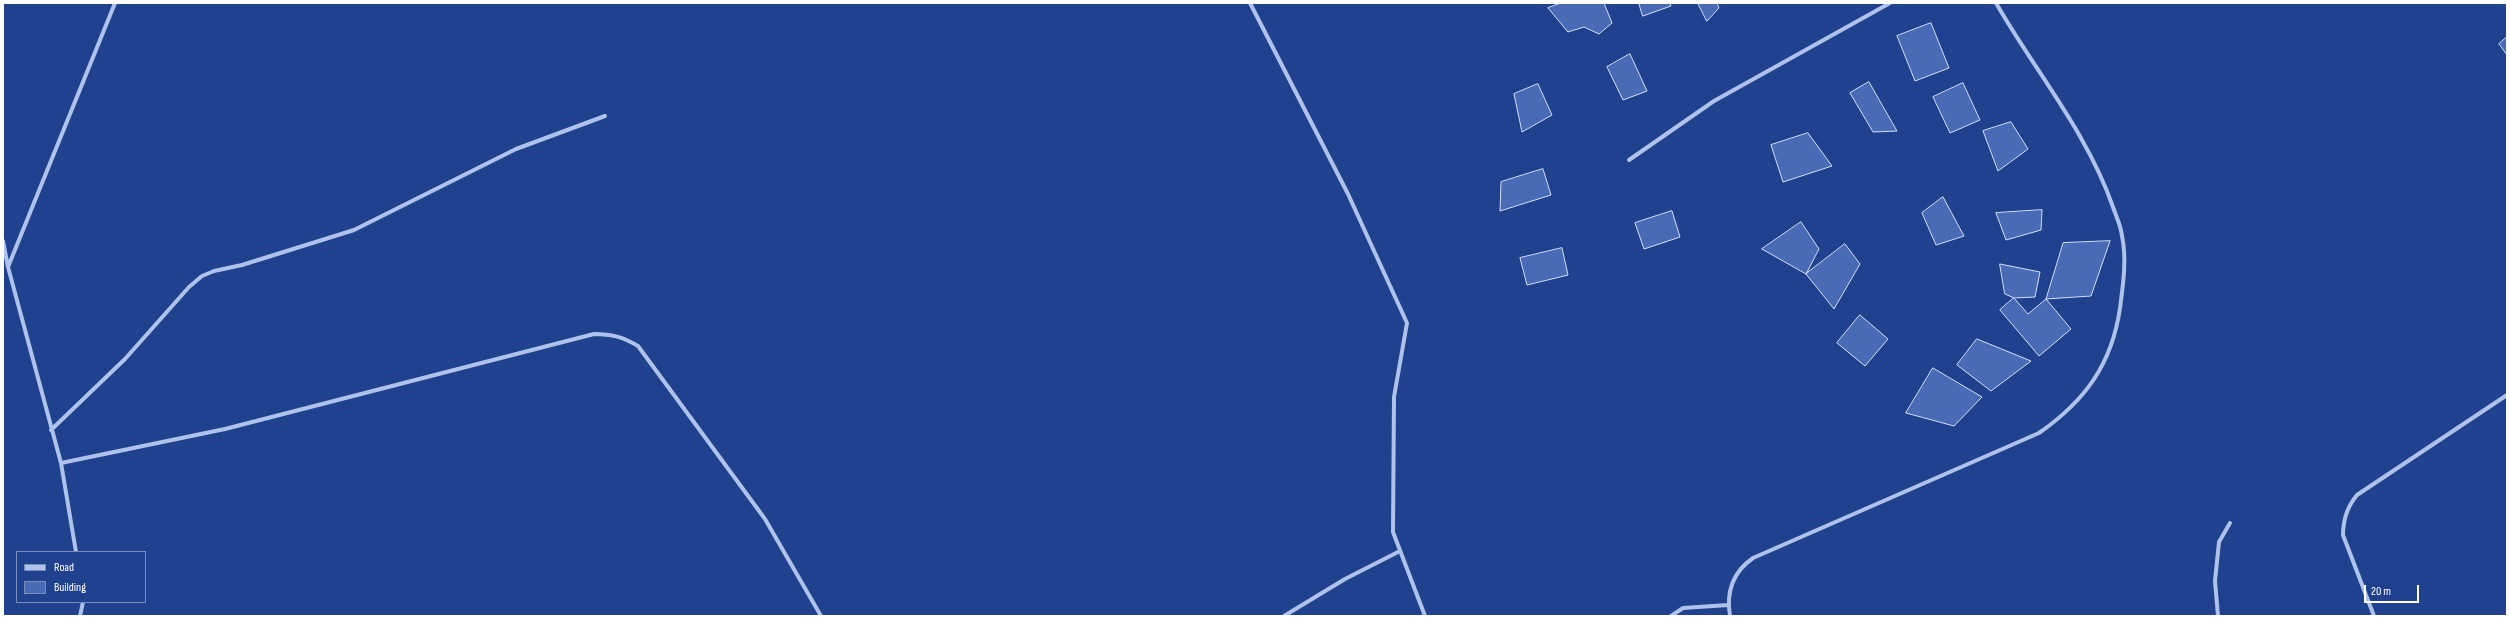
<!DOCTYPE html>
<style>
body{margin:0}
#map{position:relative;width:2510px;height:619px;overflow:hidden;background:#20418d;font-family:"Sofia Sans Condensed",sans-serif}
canvas{display:block}
.frame{position:absolute;inset:0;border:4px solid #fff;pointer-events:none}
.legend{position:absolute;left:16px;top:551px;width:130px;height:52px;box-sizing:border-box;background:#20418d;border:1px solid #798dbb;margin:0;padding:5px 7px;list-style:none;font-size:12px;color:#fff}
.legend li{display:flex;align-items:center;gap:8px;height:20px}
.legend b{width:20px;border:1px solid #798dbb}
.scale{position:absolute;left:2364px;top:585px;width:55px;height:18px;box-sizing:border-box;border:2px solid #fff;border-top:0;padding-left:5px;font-size:12px;line-height:14px;white-space:nowrap;color:#fff;-webkit-text-stroke:3px #20418d;paint-order:stroke}
</style>
<div id="map">
<canvas width="2510" height="619"></canvas>
<div class="frame"></div>
<ul class="legend">
<li><b style="height:5px;background:#aec2ec"></b>Road</li>
<li><b style="height:11px;background:#496ab4"></b>Building</li>
</ul>
<div class="scale">20 m</div>
</div>
<script>
const c = document.querySelector('canvas').getContext('2d');
c.lineJoin = 'round';
function fill(path, color) {
  c.fillStyle = color;
  c.fill(path, 'evenodd');
}
function strokePath(path, color, width, dash) {
  c.strokeStyle = color;
  c.lineWidth = width;
  c.lineCap = dash ? 'butt' : 'round';
  c.setLineDash(dash || []);
  c.stroke(path);
}
const building = new Path2D(`
 M1561,3H1604L1612,23L1599,34L1584,27L1568,32L1548,8Z
 M1639,3H1670L1671,6L1643,16Z
 M1698,3H1717L1719,8L1707,21Z
 M1931,23L1949,68L1915,81L1897,36Z
 M2507,37V55L2499,44Z
 M1630,54L1647,91L1623,100L1607,67Z
 M1869,82L1897,131L1873,132L1850,93Z
 M1963,83L1980,120L1950,133L1933,97Z
 M1538,84L1552,115L1522,132L1514,94Z
 M2011,122L2028,149L1998,171L1983,131Z
 M1808,133L1832,166L1783,182L1771,145Z
 M1543,169L1551,195L1500,211L1501,182Z
 M1943,197L1964,236L1936,245L1922,213Z
 M2042,210L2041,230L2006,240L1996,213Z
 M1672,211L1680,237L1644,249L1635,223Z
 M1801,222L1819,249L1806,274L1762,249Z
 M2110,241L2091,296L2046,299L2063,243Z
 M1845,244L1860,264L1834,309L1806,274Z
 M1562,248L1568,275L1527,285L1520,258Z
 M2000,264L2040,272L2035,297L2014,298L2005,294Z
 M2014,298L2028,314L2046,299L2071,329L2039,356L2000,310Z
 M1860,315L1888,339L1865,366L1837,343Z
 M1977,339L2031,361L1991,391L1957,365Z
 M1933,368L1982,397L1954,426L1906,413Z`);
const minor = new Path2D(`
 M1250,3L1348,194L1407,323L1394,397L1393,532L1425,616
 M1629,160L1714,101L1890,3
 M3,241L8,267L61,463L76,552
 M8,267L115,3
 M51,430L125,359L189,287L202,276L214,271L242,265L354,230L516,149L605,116
 M61,463L225,429L594,334C612,334 623,337 638,346L765,519L821,616
 M80,616L83,602
 M1284,616L1345,579L1400,551
 M1671,616L1683,608L1728,605
 M1730,616C1726,592 1733,572 1753,558L2039,433C2085,401 2112,364 2120,308C2123,285 2127,259 2122,236C2121,226 2116,216 2113,207C2087,132 2035,71 1996,3
 M2218,616L2215,581L2219,542L2230,523
 M2374,616L2343,535C2343,519 2347,507 2357,495L2507,395`);
fill(building, '#496ab4');
strokePath(building, '#d4dff9', 1);
strokePath(minor, '#aec2ec', 4);
</script>
